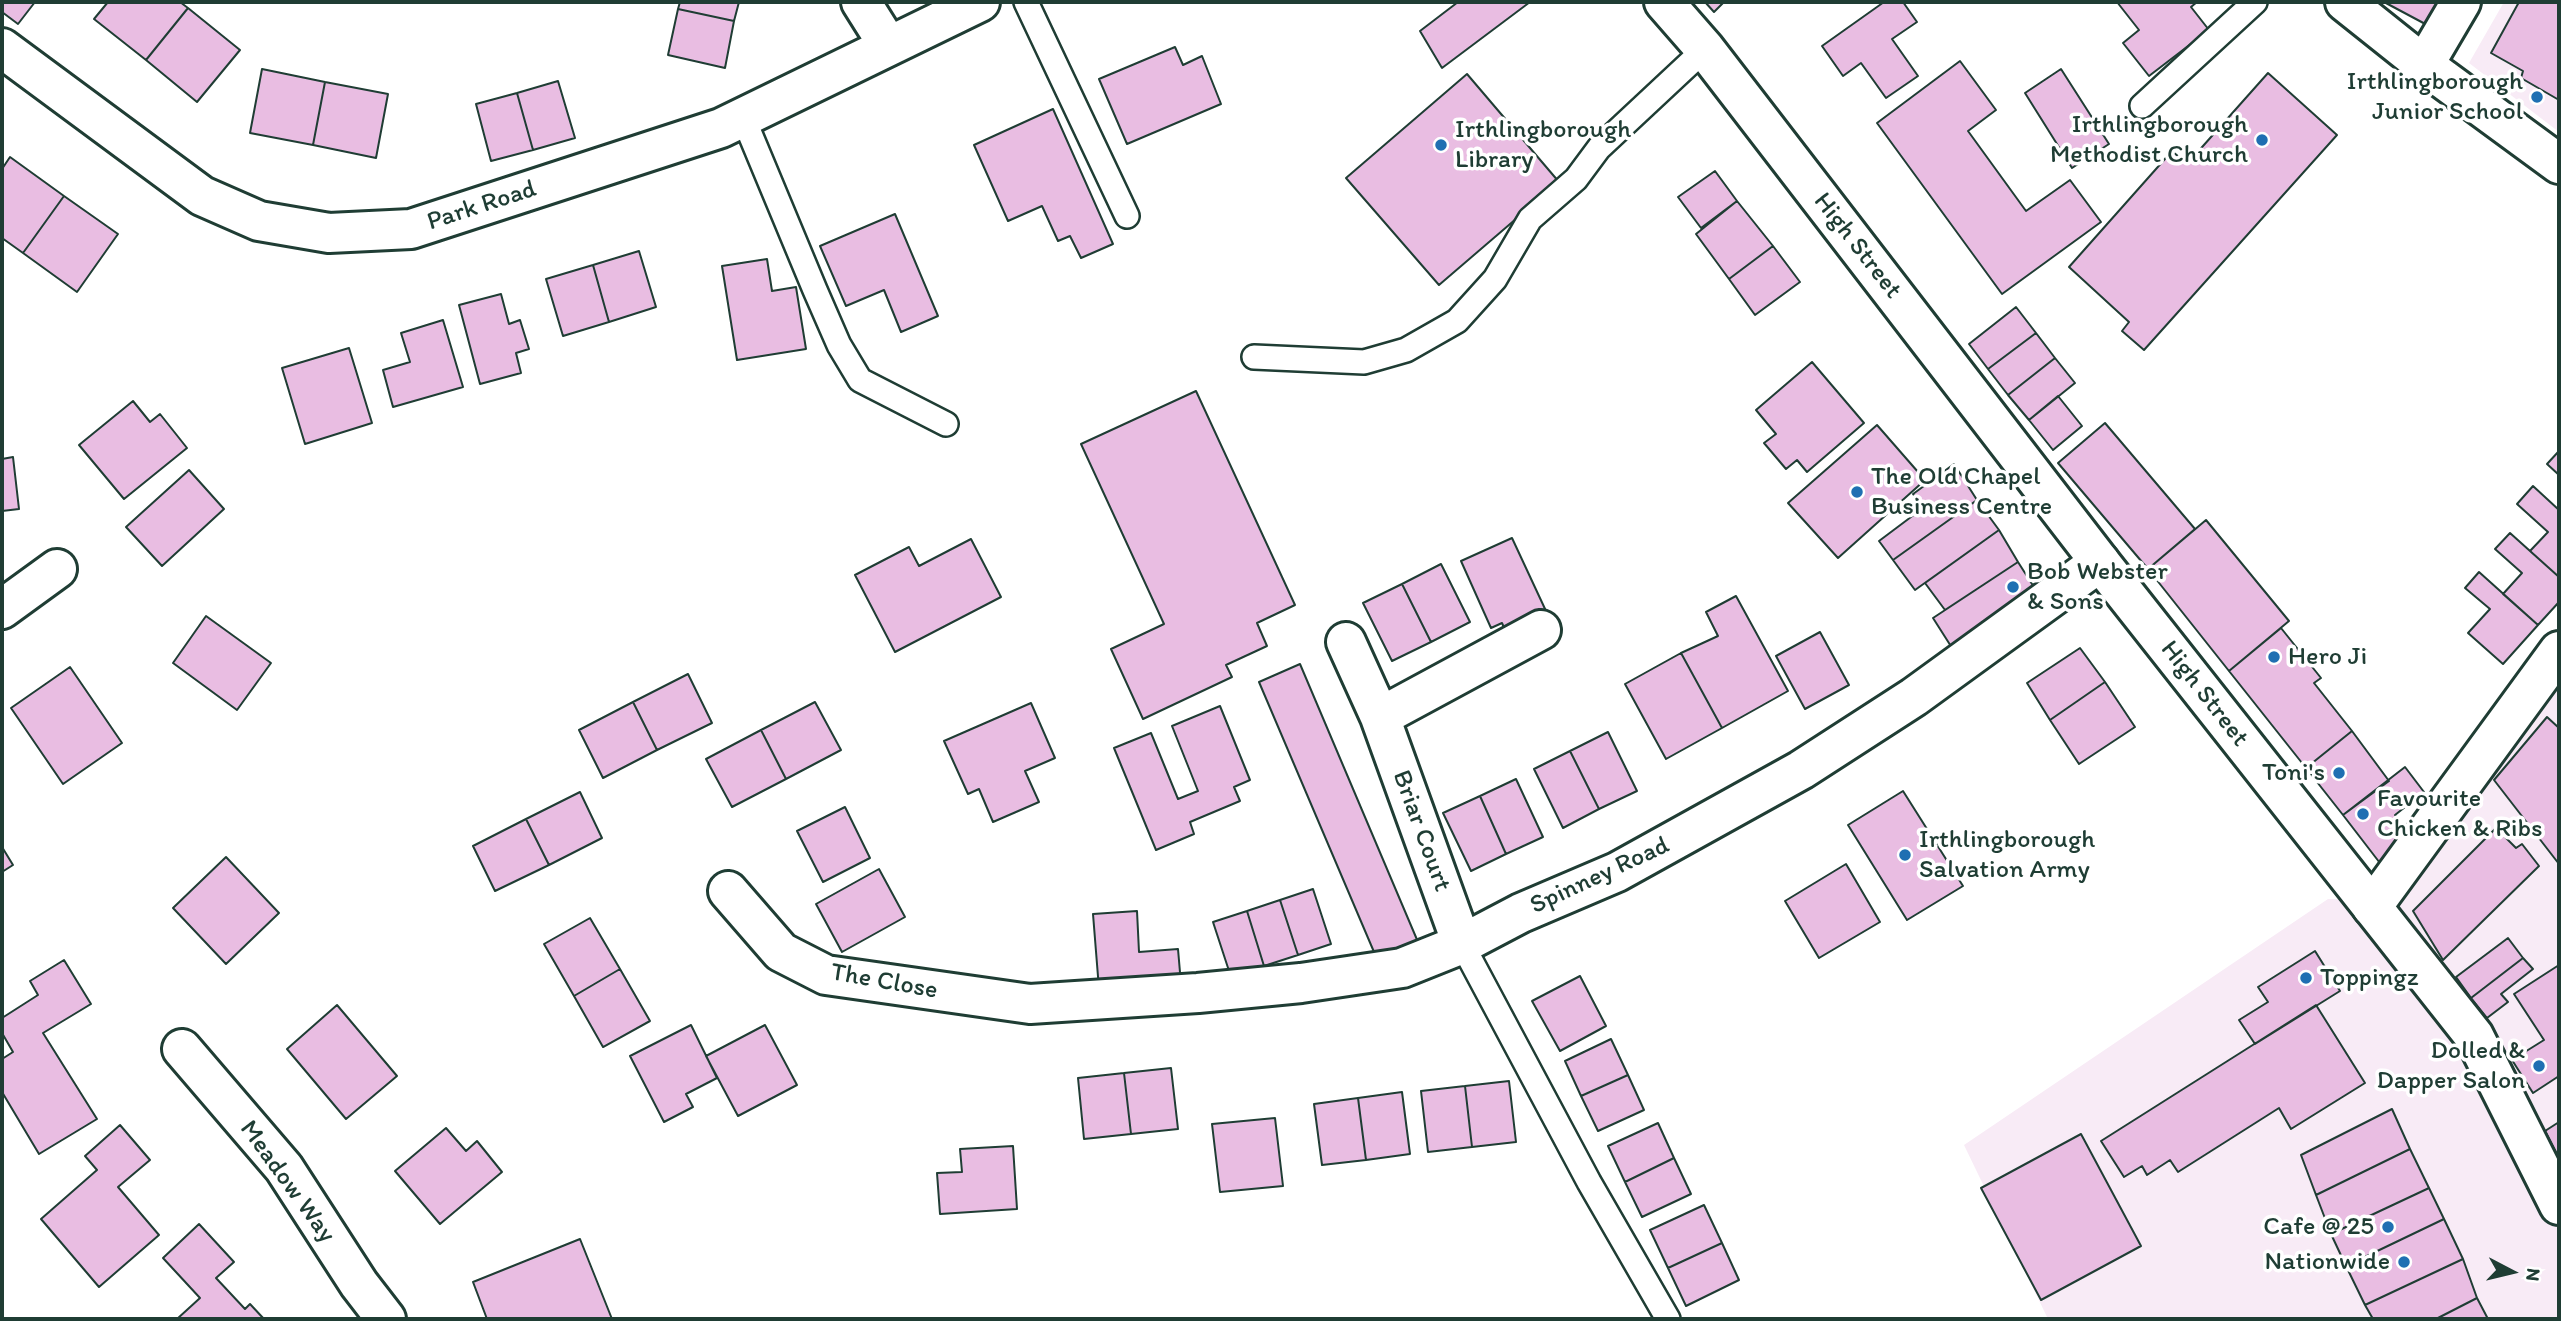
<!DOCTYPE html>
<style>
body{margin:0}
#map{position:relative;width:2561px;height:1321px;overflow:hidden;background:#fff;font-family:Itim,sans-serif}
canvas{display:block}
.frame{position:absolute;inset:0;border:4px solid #1f3d34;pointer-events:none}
.north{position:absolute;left:2477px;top:1237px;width:70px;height:70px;-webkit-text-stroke:5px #fff;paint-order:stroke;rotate:97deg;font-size:19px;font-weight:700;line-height:28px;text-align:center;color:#1f3d34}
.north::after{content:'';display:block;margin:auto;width:24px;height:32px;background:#1f3d34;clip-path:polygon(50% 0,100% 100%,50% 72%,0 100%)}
</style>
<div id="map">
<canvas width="2561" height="1321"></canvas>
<div class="frame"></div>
<div class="north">N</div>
</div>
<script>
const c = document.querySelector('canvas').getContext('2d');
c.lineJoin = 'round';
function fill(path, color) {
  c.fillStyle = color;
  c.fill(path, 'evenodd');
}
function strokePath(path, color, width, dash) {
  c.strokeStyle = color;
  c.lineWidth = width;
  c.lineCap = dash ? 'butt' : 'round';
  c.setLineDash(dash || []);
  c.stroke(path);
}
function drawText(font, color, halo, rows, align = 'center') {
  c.font = font + ' Itim,sans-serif';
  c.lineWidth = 7;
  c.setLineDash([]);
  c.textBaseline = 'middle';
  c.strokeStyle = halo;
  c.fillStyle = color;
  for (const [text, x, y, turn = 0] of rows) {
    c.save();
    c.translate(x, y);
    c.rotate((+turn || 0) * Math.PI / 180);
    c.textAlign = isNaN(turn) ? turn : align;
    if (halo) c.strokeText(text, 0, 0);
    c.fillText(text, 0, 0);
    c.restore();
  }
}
const built = new Path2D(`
 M2504,2H2559V132L2469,63Z
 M2559,670V1319H2048L1964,1145L2328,899L2399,900Z`);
const building = new Path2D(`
 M2,2H35L18,24L2,12Z
 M108,2H180L188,8L146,60L94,19Z
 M680,2H739L734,21L678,9Z
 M1458,2H1530L1442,68L1420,31Z
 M1705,2H1724L1714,12Z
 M1884,2H1903L1917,22L1892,39L1918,76L1886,98L1861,63L1843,76L1822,46Z
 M2117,2H2197L2191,7L2209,30L2149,76L2123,43L2139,30Z
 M2384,2H2442L2429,26Z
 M2519,2H2559V100L2521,78L2523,71L2491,53Z
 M188,8L240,50L197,102L146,60Z
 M678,9L734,21L725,68L668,55Z
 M1175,47L1183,65L1202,56L1221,104L1127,144L1099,79Z
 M1960,61L1996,110L1968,131L2026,211L2070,180L2101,222L2002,294L1877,123Z
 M262,69L325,82L313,145L250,133Z
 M2061,69L2109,144L2072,168L2025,93Z
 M2268,73L2337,135L2144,350L2122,331L2129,322L2069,267L2172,151L2187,164Z
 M1467,74L1559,182L1439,285L1346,178Z
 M558,81L575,138L533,150L517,93Z
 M325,82L388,94L376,158L313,145Z
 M517,93L533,150L491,161L476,104Z
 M1053,109L1113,244L1081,258L1070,236L1058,241L1042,206L1008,221L974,145Z
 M10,157L64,196L23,253L2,238V169Z
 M1715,171L1737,201L1701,228L1678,197Z
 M64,196L118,234L77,292L23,253Z
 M1737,201L1773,246L1729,279L1696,234Z
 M895,214L938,316L901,332L884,290L846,306L820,246Z
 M1773,246L1800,282L1755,315L1729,279Z
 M639,251L656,307L609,322L593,265Z
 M767,259L772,291L796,287L806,349L737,360L722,266Z
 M593,265L609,322L563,336L546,279Z
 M501,294L509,324L520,320L529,349L516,353L521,373L480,384L459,305Z
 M2016,307L2036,333L1988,369L1969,344Z
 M443,320L463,387L393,407L383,370L410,362L401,333Z
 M2036,333L2055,358L2008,395L1988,369Z
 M349,348L372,423L305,444L282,368Z
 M2055,358L2075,383L2029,420L2008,395Z
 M1812,362L1864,423L1807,472L1797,460L1786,469L1764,443L1776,434L1756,410Z
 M1196,391L1295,605L1257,623L1267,646L1226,665L1232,677L1143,719L1111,649L1164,624L1081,444Z
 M2058,396L2082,426L2053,450L2029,420Z
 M133,401L150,422L160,414L187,448L124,499L79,445Z
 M2105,423L2195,529L2148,569L2058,463Z
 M1877,425L1925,480L1838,558L1788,503Z
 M2559,451V475L2547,464Z
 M13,457L19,509L2,511V459Z
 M1954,464L1977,500L1893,560L1879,541L1923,508L1913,494Z
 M189,470L224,509L162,566L126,527Z
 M2533,486L2559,510V577L2530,551L2548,532L2517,504Z
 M1977,500L1999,530L1915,590L1893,560Z
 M2206,520L2289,621L2229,671L2148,569Z
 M1999,530L2018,562L1945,610L1925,583Z
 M2510,533L2559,577V602L2538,625L2503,594L2522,573L2495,549Z
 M1512,538L1546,611L1505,630L1502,623L1491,628L1461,561Z
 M971,539L1001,597L895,652L855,575L909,547L919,566Z
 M2018,562L2039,595L1954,651L1933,618Z
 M1441,564L1470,622L1431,642L1402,584Z
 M2479,572L2538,625L2503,664L2468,633L2490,609L2465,588Z
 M1402,584L1431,642L1392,661L1363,603Z
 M1736,596L1788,691L1722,728L1681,653L1718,636L1706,612Z
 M206,616L271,663L237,710L173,663Z
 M2281,628L2321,678L2314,683L2352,731L2306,768L2229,671Z
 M1820,632L1849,685L1805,709L1776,656Z
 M2080,648L2105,682L2050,720L2027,683Z
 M1681,653L1722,728L1666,759L1625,684Z
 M1300,664L1418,942L1377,959L1259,682Z
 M70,667L122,743L63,784L11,708Z
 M688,674L712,723L657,750L633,702Z
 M2105,682L2135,727L2079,764L2050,720Z
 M633,702L657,750L603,778L579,730Z
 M815,702L841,750L786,779L761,730Z
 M1031,703L1055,758L1025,771L1039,802L993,822L979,789L968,794L944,741Z
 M1220,706L1250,780L1234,787L1240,801L1190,822L1194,834L1156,850L1114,748L1151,733L1178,799L1198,791L1172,726Z
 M2547,717L2559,728V864L2494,780Z
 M761,730L786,779L732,807L706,759Z
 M2352,731L2389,781L2343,815L2306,768Z
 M1608,732L1637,791L1599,809L1570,751Z
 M1570,751L1599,809L1563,828L1534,769Z
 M2405,767L2424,792L2395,815L2415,842L2383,867L2343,815Z
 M1516,779L1543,837L1506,854L1480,796Z
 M1903,791L1963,886L1907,920L1848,825Z
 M580,792L602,838L549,865L526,819Z
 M1480,796L1506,854L1471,871L1443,813Z
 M845,807L870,858L823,882L797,831Z
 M526,819L549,865L495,891L473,846Z
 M2496,828L2516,848L2522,844L2539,866L2443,960L2413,911Z
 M2,847L13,865L2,872Z
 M226,857L279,913L226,964L173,908Z
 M1846,864L1880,922L1819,958L1785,901Z
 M879,869L905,917L842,952L816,904Z
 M1313,889L1331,944L1298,955L1280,900Z
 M1280,900L1298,955L1264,966L1247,911Z
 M1137,911L1139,952L1178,949L1181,984L1099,989L1093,914Z
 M1247,911L1264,966L1231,977L1213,922Z
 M590,918L620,969L574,996L544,944Z
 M2508,938L2523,958L2471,998L2456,977Z
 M2315,951L2340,991L2255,1044L2239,1020L2268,1002L2258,987Z
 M2523,958L2533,969L2501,994L2508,1002L2487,1018L2471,998Z
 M64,960L91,1004L43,1033L97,1119L39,1154L2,1092V1059L13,1052L2,1033V1018L38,995L30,981Z
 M2559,965V1076L2533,1093L2512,1060L2544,1040L2514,994Z
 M620,969L650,1021L603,1047L574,996Z
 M1580,976L1606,1026L1560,1051L1532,1001Z
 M337,1005L397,1076L346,1119L287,1049Z
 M2316,1005L2365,1083L2291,1129L2279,1108L2178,1172L2170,1160L2147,1175L2142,1166L2124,1177L2101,1141Z
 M691,1025L717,1078L686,1094L693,1107L664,1122L630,1056Z
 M765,1025L797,1085L738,1116L706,1056Z
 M1611,1039L1628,1075L1581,1096L1565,1061Z
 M1171,1068L1178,1129L1131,1134L1124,1073Z
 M1124,1073L1131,1134L1084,1139L1078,1078Z
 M1628,1075L1644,1110L1598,1131L1581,1096Z
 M1509,1081L1516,1142L1472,1147L1465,1086Z
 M1465,1086L1472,1147L1428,1152L1421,1091Z
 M1402,1092L1410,1154L1366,1160L1358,1098Z
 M1358,1098L1366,1160L1322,1165L1314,1104Z
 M2392,1109L2410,1149L2316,1195L2301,1155Z
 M1275,1118L1283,1186L1220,1192L1212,1124Z
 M2559,1122V1158L2545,1131Z
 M1658,1123L1674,1158L1625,1182L1608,1146Z
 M120,1125L150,1160L118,1187L159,1235L99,1287L41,1219L97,1170L85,1156Z
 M446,1128L466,1151L477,1141L502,1172L440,1224L395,1171Z
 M2081,1134L2141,1246L2041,1300L1981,1188Z
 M1013,1146L1017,1209L940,1214L937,1173L962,1172L960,1149Z
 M2410,1149L2429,1188L2331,1234L2316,1195Z
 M1674,1158L1691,1194L1642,1217L1625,1182Z
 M2429,1188L2444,1219L2346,1266L2331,1234Z
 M1704,1205L1722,1243L1668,1268L1650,1230Z
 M2444,1219L2463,1259L2365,1305L2346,1266Z
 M199,1224L234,1262L216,1278L245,1309L250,1304L264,1319H177L200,1298L163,1258Z
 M580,1239L612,1319H487L473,1282Z
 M1722,1243L1739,1280L1686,1306L1668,1268Z
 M2463,1259L2477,1298L2436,1319H2373L2365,1305Z
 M2477,1298L2488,1319H2436Z`);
const lane = new Path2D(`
 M1026,2L1127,216
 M2142,106L2255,2
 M743,117L815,290L839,345L860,380L946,424
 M1254,357L1364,362L1406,350L1457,321L1495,279L1530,219L1576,179L1599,148L1705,49
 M1462,944L1589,1182L1668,1319`);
const street = new Path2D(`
 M861,2L888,45
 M2345,2L2424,65L2559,164
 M2,48L202,196L259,221L329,233L411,229L721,128L980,2
 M2424,65L2461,2
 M2,609L57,569
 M1346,642L1380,717L1462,944
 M1380,717L1541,630
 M728,891L781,952L826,975L1030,1004L1198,993L1301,983L1402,968L1462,944L1521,913L1617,872L1801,770L1914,697L2100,562
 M2372,907L2559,651
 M182,1049L284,1168L359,1284L386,1319`);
const secondary = new Path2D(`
 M1664,2L1705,49L2100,562L2474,1036L2559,1205`);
const markers = [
 [2537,97,7,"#1f6fb2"],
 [2262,140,7,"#1f6fb2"],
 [1441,145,7,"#1f6fb2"],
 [1857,492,7,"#1f6fb2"],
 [2013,587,7,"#1f6fb2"],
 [2274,657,7,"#1f6fb2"],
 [2339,773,7,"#1f6fb2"],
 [2363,814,7,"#1f6fb2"],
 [1905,855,7,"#1f6fb2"],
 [2306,978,7,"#1f6fb2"],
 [2539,1066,7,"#1f6fb2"],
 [2388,1227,7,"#1f6fb2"],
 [2404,1262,7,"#1f6fb2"]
];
const poiNames = [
 ["Irthlingborough",2523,82,"right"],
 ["Junior School",2523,112,"right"],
 ["Irthlingborough",2248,125,"right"],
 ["Methodist Church",2248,155,"right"],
 ["Irthlingborough",1455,130],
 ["Library",1455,160],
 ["The Old Chapel",1871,477],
 ["Business Centre",1871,507],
 ["Bob Webster",2027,572],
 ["& Sons",2027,602],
 ["Hero Ji",2288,657],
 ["Toni's",2325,773,"right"],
 ["Favourite",2377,799],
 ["Chicken & Ribs",2377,829],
 ["Irthlingborough",1919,840],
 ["Salvation Army",1919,870],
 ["Toppingz",2320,978],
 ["Dolled &",2525,1051,"right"],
 ["Dapper Salon",2525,1081,"right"],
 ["Cafe @ 25",2374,1227,"right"],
 ["Nationwide",2390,1262,"right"]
];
const streetNames = [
 ["Park Road",482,206,-18],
 ["High Street",1857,246,52],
 ["High Street",2204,694,52],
 ["Briar Court",1421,831,70],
 ["Spinney Road",1600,876,-25],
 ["The Close",884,982,10],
 ["Meadow Way",287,1182,54]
];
fill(built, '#f8ebf6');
fill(building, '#e9bde2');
strokePath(building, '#1f3d34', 2);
strokePath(lane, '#1f3d34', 28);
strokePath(street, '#1f3d34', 44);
strokePath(secondary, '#1f3d34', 44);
strokePath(lane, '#fff', 23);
strokePath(street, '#fff', 38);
strokePath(secondary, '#fff', 38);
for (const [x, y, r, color] of markers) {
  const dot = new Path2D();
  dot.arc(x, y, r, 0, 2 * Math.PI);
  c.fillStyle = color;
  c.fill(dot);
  strokePath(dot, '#fff', 2.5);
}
drawText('26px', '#1f3d34', '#fff', poiNames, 'left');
drawText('26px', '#1f3d34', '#fff', streetNames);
</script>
